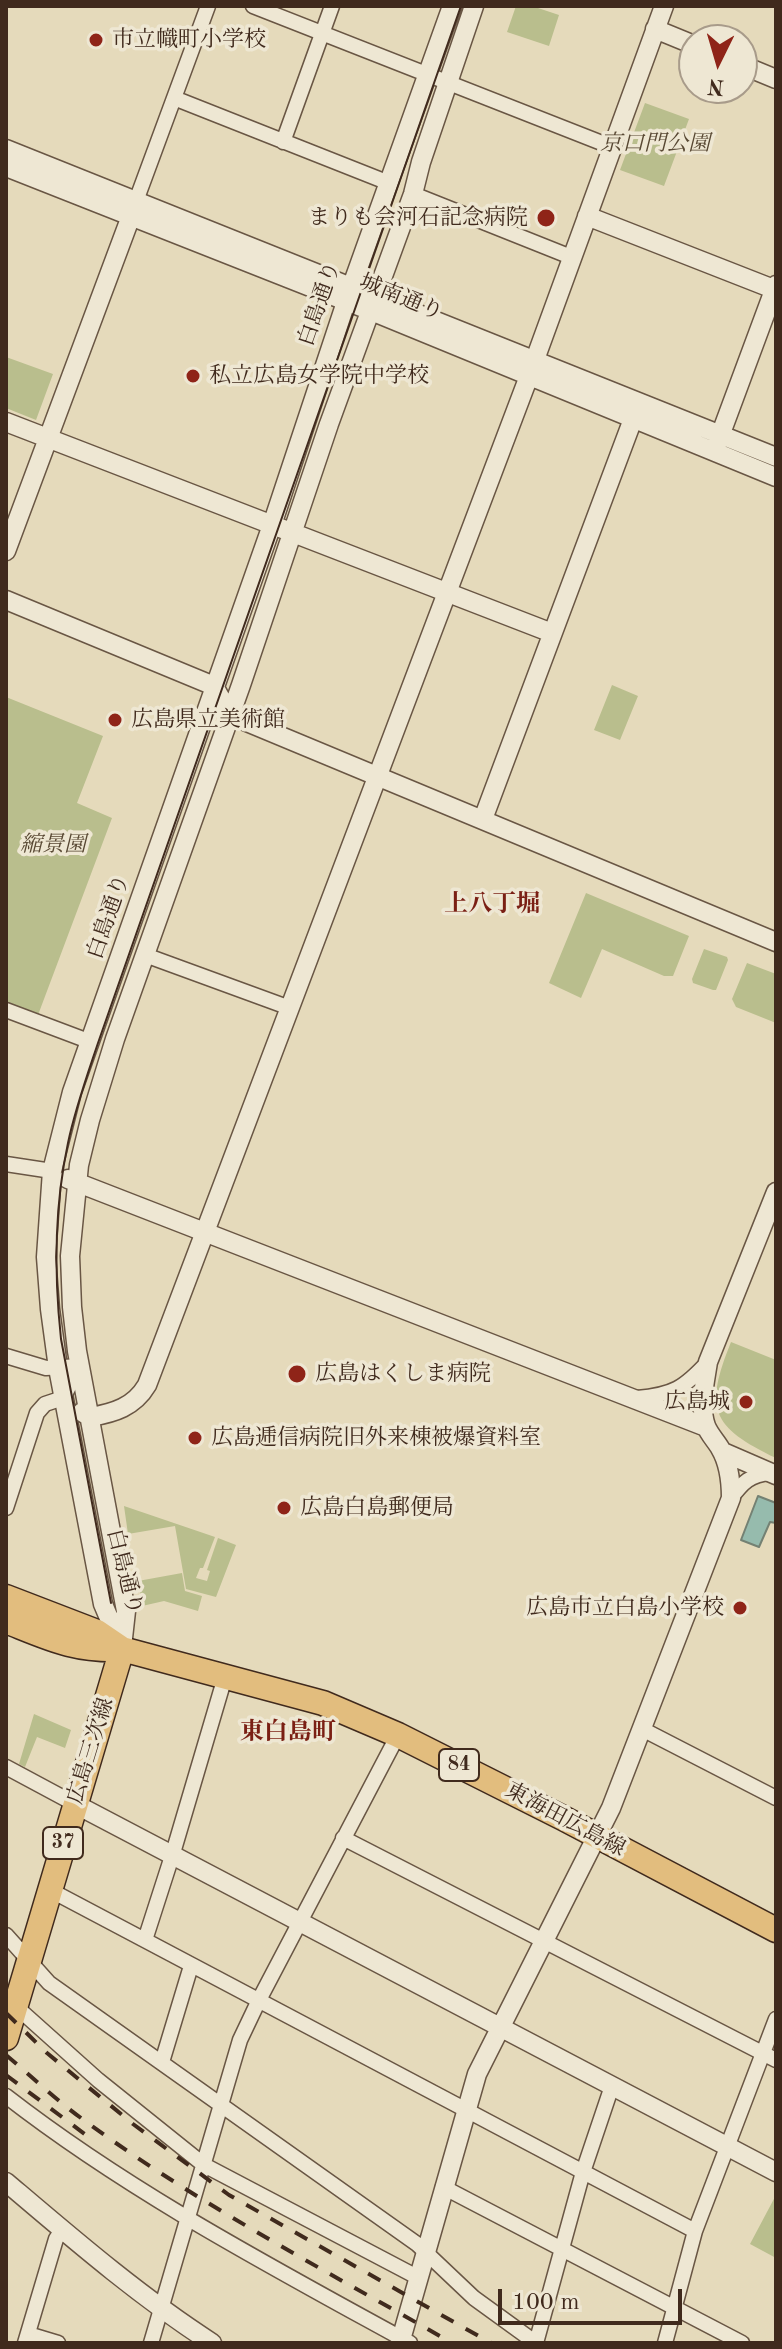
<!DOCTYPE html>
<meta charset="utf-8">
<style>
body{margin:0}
#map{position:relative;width:782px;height:2349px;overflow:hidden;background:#e5dabb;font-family:"Old Standard TT",serif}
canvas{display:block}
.frame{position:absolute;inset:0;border:8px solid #402a1d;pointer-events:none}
.north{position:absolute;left:678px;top:24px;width:80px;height:80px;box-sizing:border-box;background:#eee7d3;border:2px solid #a89b8a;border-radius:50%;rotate:185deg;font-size:22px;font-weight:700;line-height:32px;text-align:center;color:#402a1d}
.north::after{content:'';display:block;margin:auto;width:28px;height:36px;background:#8f2418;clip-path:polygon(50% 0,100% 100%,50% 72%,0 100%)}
.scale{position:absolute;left:498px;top:2289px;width:184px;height:36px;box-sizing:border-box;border:4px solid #402a1d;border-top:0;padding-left:10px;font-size:24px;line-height:28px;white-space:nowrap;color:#402a1d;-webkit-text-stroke:6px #eee7d3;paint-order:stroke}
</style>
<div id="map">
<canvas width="782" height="2349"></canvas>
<div class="frame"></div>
<div class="north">N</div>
<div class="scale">100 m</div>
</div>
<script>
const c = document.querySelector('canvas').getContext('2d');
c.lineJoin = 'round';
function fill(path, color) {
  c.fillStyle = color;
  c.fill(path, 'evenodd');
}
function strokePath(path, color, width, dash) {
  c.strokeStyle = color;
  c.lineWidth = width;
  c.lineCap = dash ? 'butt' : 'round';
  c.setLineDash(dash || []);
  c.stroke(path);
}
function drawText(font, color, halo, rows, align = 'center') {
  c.font = font + ' "Old Standard TT","Noto Serif JP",serif';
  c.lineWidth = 7;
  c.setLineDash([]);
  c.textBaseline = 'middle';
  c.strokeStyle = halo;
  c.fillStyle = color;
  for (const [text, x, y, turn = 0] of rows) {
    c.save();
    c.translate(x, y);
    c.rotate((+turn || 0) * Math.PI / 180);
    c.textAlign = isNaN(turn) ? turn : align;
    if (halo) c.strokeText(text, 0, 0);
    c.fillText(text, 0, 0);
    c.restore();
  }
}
const green = new Path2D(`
 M516,6H532L559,15L549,46L507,32Z
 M645,103L689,119L664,186L620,170Z
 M6,357L53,374L36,420L6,408Z
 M612,685L638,696L620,740L594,730Z
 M6,697L103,736L77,803L112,818L38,1015L6,1004Z
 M586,893L689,936L673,976H664L602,949L581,998L549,983Z
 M704,949L727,957L728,960L716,990H713L693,983L692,979Z
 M747,963L776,974V1023L736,1007L732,999Z
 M731,1342L776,1360V1458C711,1427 704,1409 731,1342Z
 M124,1506L215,1537L203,1568H200L196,1578L207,1581L210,1571L207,1570L218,1538L236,1545L216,1597L186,1589L175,1526L128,1534Z
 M182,1573L185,1591L202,1596L198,1611L164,1601L142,1606L138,1581Z
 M34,1714L71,1730L65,1748L37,1737L25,1767L19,1764Z
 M776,2195V2258L750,2244Z`);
const water = new Path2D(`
 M758,1496L776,1503V1523L770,1522L759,1547L741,1540Z`);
const minor = new Path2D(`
 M253,6L612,147
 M174,98L389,183
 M283,142L332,6
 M413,194L571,257
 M136,201L208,6
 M145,955L290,1008
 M6,1010L91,1042
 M6,1164L52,1171
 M6,1356L46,1368L80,1366
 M637,1398C673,1395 684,1388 708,1362
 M731,1498C743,1482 750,1475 770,1473
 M6,1508L37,1413L45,1404L63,1398L80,1366
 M642,1729L776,1798
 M6,1767L75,1804
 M343,1838L776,2060
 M50,1890L695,2231
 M6,1935L49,1983L417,2244L474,2298L536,2343
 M145,1940L173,1853L225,1677
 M12,2003L98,2080L204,2165L419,2278
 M162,2062L191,1966
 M6,2096C131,2193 272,2267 410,2343
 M443,2187L742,2343
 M28,2334L58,2343
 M25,2343L56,2239L62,2230
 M151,2343L240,2040L259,2000L398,1735
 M536,2343L583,2172L612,2086
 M665,2343L695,2231L776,2019`);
const tertiary = new Path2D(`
 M655,29L694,45
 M742,65L776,79
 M6,149L776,457
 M6,167L371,311L776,477
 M587,216L776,290
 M6,422L552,633
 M717,444L776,285
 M6,551L134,208
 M6,600L214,686L230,715L776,942
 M483,819L633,419
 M68,1179L706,1427
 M82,1412L90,1417C114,1413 134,1407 147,1385L529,376L664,6
 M723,1452L776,1475
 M122,1647L126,1611L77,1351L72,1307L70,1256L79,1165L90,1120L115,1039L241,685L329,424L413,194L421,162L474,6
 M122,1649L103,1604L58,1368L50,1309L46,1257L52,1171L72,1092L272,525L346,302L452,6
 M75,1804L776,2172
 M6,2182C72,2238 139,2296 212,2343
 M400,2343L477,2074L611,1808L731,1498C731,1481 729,1463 720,1448C716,1441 709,1434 706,1426C699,1406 705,1382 708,1362L776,1192`);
const primary = new Path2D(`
 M6,1597L97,1632L122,1649
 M6,1621C49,1638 74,1651 122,1649L323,1703L398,1735L563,1818L776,1930
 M6,2038L122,1649`);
const tram = new Path2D(`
 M111,1603L61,1339C54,1274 54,1208 68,1143C75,1109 87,1076 98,1043L461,6`);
const rail = new Path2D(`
 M6,2013L47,2053L133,2124L229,2195L491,2343
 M6,2055C31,2076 55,2099 81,2118C197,2204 327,2271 452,2343
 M6,2075L86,2135`);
const markers = [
 [96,40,8,"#8f2418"],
 [546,218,10,"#8f2418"],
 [193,376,8,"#8f2418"],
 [115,720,8,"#8f2418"],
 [297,1374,10,"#8f2418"],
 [746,1402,8,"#8f2418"],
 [195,1438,8,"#8f2418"],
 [284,1508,8,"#8f2418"],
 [740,1608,8,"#8f2418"]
];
const shields = [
 [459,1765,40],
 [63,1843,40]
];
const shieldNames = [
 ["84",459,1765],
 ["37",63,1843]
];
const poiNames = [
 ["市立幟町小学校",112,40],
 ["まりも会河石記念病院",528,218,"right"],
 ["私立広島女学院中学校",209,376],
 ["広島県立美術館",131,720],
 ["広島はくしま病院",315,1374],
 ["広島城",730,1402,"right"],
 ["広島逓信病院旧外来棟被爆資料室",211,1438],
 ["広島白島郵便局",300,1508],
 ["広島市立白島小学校",724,1608,"right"]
];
const parkNames = [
 ["京口門公園",655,144],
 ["縮景園",53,845]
];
const streetNames = [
 ["城南通り",401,298,22],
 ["白島通り",320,304,-71],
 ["白島通り",109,917,-71],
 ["白島通り",124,1572,76],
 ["広島三次線",91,1751,-73],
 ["東海田広島線",565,1820,28]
];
const neighbourhoodNames = [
 ["上八丁堀",492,905],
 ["東白島町",288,1733]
];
fill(green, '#b9be8d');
fill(water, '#96bbad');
strokePath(water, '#748173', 2);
strokePath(minor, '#695644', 17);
strokePath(tertiary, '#695644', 21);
strokePath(primary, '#402a1d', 27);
strokePath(minor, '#eee7d3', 14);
strokePath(tertiary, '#eee7d3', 18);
strokePath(primary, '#e2bd7e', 24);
strokePath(tram, '#402a1d', 2);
strokePath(rail, '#402a1d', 4, [14, 14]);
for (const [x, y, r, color] of markers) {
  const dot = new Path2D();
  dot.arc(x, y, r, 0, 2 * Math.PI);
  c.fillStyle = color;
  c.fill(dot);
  strokePath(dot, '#eee7d3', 3);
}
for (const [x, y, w] of shields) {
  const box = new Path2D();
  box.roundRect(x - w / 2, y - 16, w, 32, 6);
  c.fillStyle = '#eee7d3';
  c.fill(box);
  strokePath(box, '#402a1d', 2);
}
drawText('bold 20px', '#402a1d', null, shieldNames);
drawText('22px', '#402a1d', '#eee7d3', poiNames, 'left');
drawText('italic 22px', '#584833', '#eee7d3', parkNames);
drawText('22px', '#402a1d', '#eee7d3', streetNames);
drawText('bold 24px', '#7a1f14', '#eee7d3', neighbourhoodNames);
</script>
